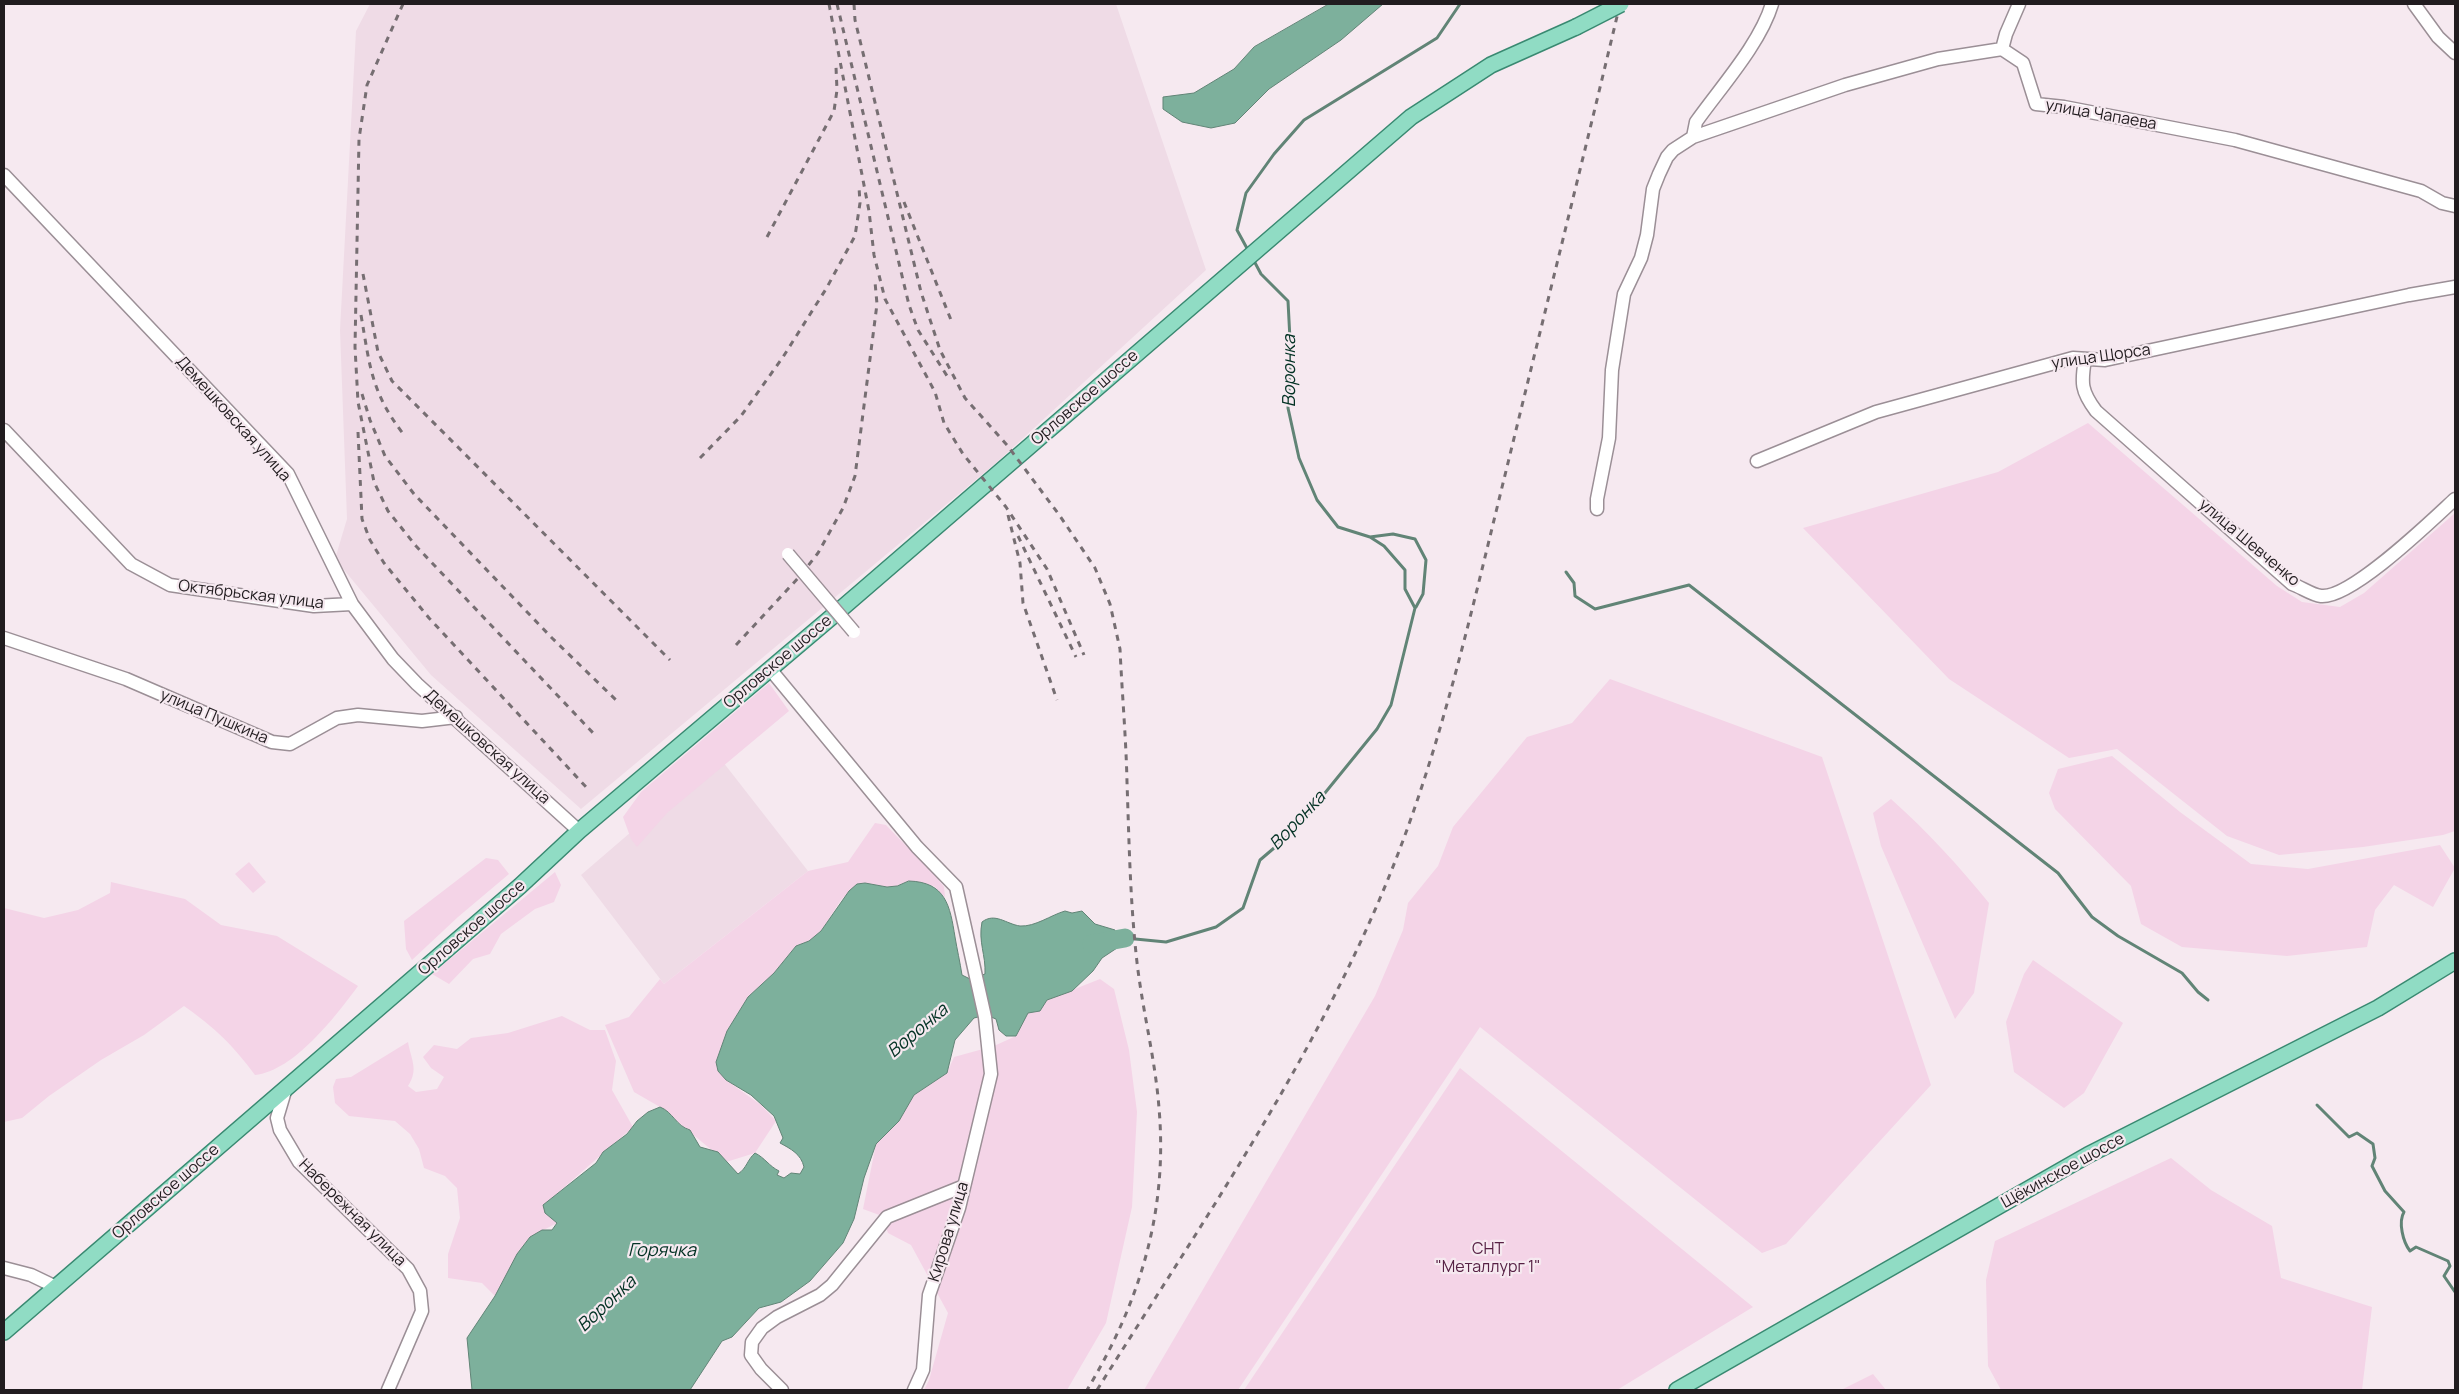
<!DOCTYPE html>
<meta charset="utf-8">
<style>
body{margin:0}
#map{position:relative;width:2459px;height:1394px;overflow:hidden;background:#f6e9f0;font-family:Manrope,sans-serif}
canvas{display:block}
.frame{position:absolute;inset:0;border:5px solid #211c1f;pointer-events:none}
</style>
<div id="map">
<canvas width="2459" height="1394"></canvas>
<div class="frame"></div>
</div>
<script>
const c = document.querySelector('canvas').getContext('2d');
c.lineJoin = 'round';
function fill(path, color) {
  c.fillStyle = color;
  c.fill(path, 'evenodd');
}
function strokePath(path, color, width, dash) {
  c.strokeStyle = color;
  c.lineWidth = width;
  c.lineCap = dash ? 'butt' : 'round';
  c.setLineDash(dash || []);
  c.stroke(path);
}
function drawText(font, color, halo, rows, align = 'center') {
  c.font = font + ' Manrope,sans-serif';
  c.lineWidth = 4.5;
  c.setLineDash([]);
  c.textBaseline = 'middle';
  c.strokeStyle = halo;
  c.fillStyle = color;
  for (const [text, x, y, turn = 0] of rows) {
    c.save();
    c.translate(x, y);
    c.rotate((+turn || 0) * Math.PI / 180);
    c.textAlign = isNaN(turn) ? turn : align;
    if (halo) c.strokeText(text, 0, 0);
    c.fillText(text, 0, 0);
    c.restore();
  }
}
const built = new Path2D(`
 M370,4H1116L1206,270L996,463L581,809L431,675L335,559L347,519L340,330L356,31Z
 M723,762L808,871L664,984L581,875L638,826Z`);
const green = new Path2D(`
 M2088,423L2277,586L2302,602L2340,607L2364,593L2455,513V831L2443,835L2363,847L2279,855L2227,836L2117,749L2069,758L1949,679L1803,528L1998,472Z
 M1610,679L1822,757L1931,1085L1786,1244L1762,1253L1480,1027L1238,1390H1144L1375,996L1403,930L1408,903L1438,866L1453,827L1527,737L1572,723Z
 M769,683L789,711L667,813L637,847L631,839L623,817L641,792Z
 M2112,756L2180,812L2251,864L2308,869L2440,845L2455,868L2433,907L2394,885L2375,910L2367,947L2287,956L2182,947L2141,924L2131,886L2055,809L2049,793L2058,769Z
 M1891,799C1927,831 1959,866 1989,903L1974,993L1955,1019L1881,846L1873,813Z
 M875,823L886,825L937,878L944,887L945,897L934,886L909,881L897,886L887,887L865,883L857,884L841,900L821,931L809,941L796,946L774,973L748,997L727,1031L717,1062L718,1071L726,1080L761,1105L776,1121L755,1153L726,1162L660,1107L634,1092L605,1025L629,1017L660,979L664,984L808,871L848,862Z
 M486,858L498,860L509,874L458,917L412,960L406,949L404,921Z
 M249,862L266,882L253,893L235,874Z
 M555,872L561,885L554,902L535,909L501,934L490,954L473,959L449,984L432,974Z
 M111,882L185,899L221,925L277,936L358,986C336,1016 294,1071 255,1075C233,1045 215,1028 184,1006L144,1035L101,1060L49,1096L22,1118L4,1122V908L44,918L78,910L110,893Z
 M2033,960L2123,1023L2084,1093L2064,1108L2014,1072L2006,1022L2024,974Z
 M1100,979L1114,989L1129,1050L1137,1112L1132,1207L1106,1323L1067,1390H924L929,1380L948,1313L911,1245L888,1233L882,1216L863,1209L876,1144L899,1121L914,1095L947,1073L954,1057L994,1046L1016,1036L1028,1013L1040,1011L1047,1000Z
 M562,1016L590,1030H605L616,1061L612,1090L633,1127L544,1205L557,1223L530,1237L495,1296L482,1283L448,1278V1254L460,1218L457,1188L445,1176L424,1168L419,1149L410,1134L395,1121L349,1116L335,1103L333,1087L336,1079L351,1077L408,1042C411,1060 419,1069 408,1086L416,1092L437,1089L444,1077L431,1068L423,1057L434,1045L457,1049L471,1038L508,1033Z
 M1460,1068L1753,1307L1617,1390H1244Z
 M2171,1158L2211,1190L2272,1226L2281,1278L2372,1307L2362,1390H2001L1988,1366L1986,1280L1995,1241Z
 M1873,1374L1886,1390H1841Z`);
const water = new Path2D(`
 M1329,4H1383L1341,40L1269,89L1235,123L1211,128L1182,122L1163,109V97L1194,93L1234,69L1254,47Z
 M909,881C946,882 950,906 955,937C957,949 960,962 962,975L970,979L985,974C986,955 978,942 982,922C995,912 1006,924 1020,926C1035,927 1051,915 1065,911L1072,913L1082,911L1095,924L1115,930L1117,948L1102,958L1093,971L1072,991L1047,1000L1040,1011L1028,1013L1016,1036H1006L999,1030L996,1019L986,1015L974,1018L955,1040L947,1073L914,1095L899,1121L876,1144L864,1178L854,1219L843,1243L810,1281L781,1302L759,1308L732,1337L722,1341L690,1390H472L467,1338L495,1296L517,1254L530,1237L542,1230H552L557,1223L545,1213L543,1205L596,1163L603,1152L627,1134L637,1121L648,1112L660,1107C673,1112 676,1126 690,1130L700,1147L718,1152L738,1174C747,1168 747,1160 755,1153C765,1158 769,1166 779,1171L777,1175L784,1178L791,1173L800,1174L804,1167C801,1154 791,1149 780,1143L783,1138L774,1116L751,1095L726,1080L718,1071L716,1062L727,1031L748,997L774,973L796,946L809,941L821,931L849,891L857,884L865,883L887,887L897,886Z`);
const stream = new Path2D(`
 M1249,252L1237,230L1246,193L1274,154L1304,120L1437,38L1460,4
 M1370,537L1393,534L1415,539L1426,560L1423,594L1416,607
 M1566,572L1574,583L1575,596L1595,609L1689,585L2058,873L2092,917L2118,936L2182,973L2198,992L2208,1000
 M1125,938L1166,942L1216,927L1243,908L1260,860L1294,831L1377,729L1391,705L1415,608L1405,589V570L1384,546L1370,537L1338,527L1317,500L1299,458L1288,408L1291,359L1288,301L1261,274L1253,259
 M2317,1105L2349,1137L2357,1133L2373,1144L2375,1158L2372,1166L2385,1191L2404,1212C2398,1222 2403,1242 2410,1251L2416,1247L2448,1261L2450,1266L2444,1276L2455,1292`);
const river = new Path2D(`
 M1092,944L1125,938`);
const minor = new Path2D(`
 M2414,4L2438,37L2455,53
 M2002,49L2006,34L2019,4
 M1693,137L1845,85L1938,59L2002,49L2023,63L2036,104L2064,107L2235,140L2421,191L2442,203L2455,206
 M4,175L288,474L352,604L393,659L417,684L579,831
 M2085,359C2081,383 2081,391 2096,411L2292,584C2301,587 2312,595 2321,596C2351,599 2431,521 2455,499
 M4,430L131,564L170,585L314,606L352,604
 M1757,461L1876,412L2073,358L2105,360L2409,295L2455,287
 M1597,509V499L1609,438L1612,370L1624,294L1641,258L1647,235L1653,189L1659,174L1667,157L1673,150L1693,137L1696,122C1720,88 1760,44 1772,4
 M4,638L126,679L272,742L290,744L337,718L358,715L422,721L456,717
 M770,669L917,847L956,887L985,1017L991,1074L959,1208L929,1295L923,1370L914,1390
 M285,1091L277,1118L280,1130L299,1162L408,1269L420,1291L422,1311L388,1390
 M4,1268L31,1275L56,1287
 M782,1390L761,1369L751,1355L752,1342L762,1328L777,1317L820,1295L832,1285L887,1217L964,1186`);
const major = new Path2D(`
 M4,1332L520,886L579,831L841,609L1411,117L1491,65L1576,27
 M1677,1390L2088,1155L2378,1008L2455,961`);
const rail = new Path2D(`
 M403,4L367,85L359,139L355,347L358,402L374,482L388,511L416,546L595,735
 M829,4L869,211L874,255L885,299L935,392L944,423L963,454L1006,507L1047,569L1084,655
 M837,4L909,305L918,330L949,379
 M854,4L855,20L921,292L940,350L965,398L1007,445L1060,516L1095,568L1110,604L1120,649C1122,693 1126,737 1127,782C1129,839 1130,896 1136,953C1141,1005 1155,1056 1159,1108C1168,1211 1140,1302 1087,1390
 M904,202L951,320
 M767,237L834,111L837,90L836,67
 M363,274L378,352L392,381L670,660
 M361,315C370,367 371,392 404,435
 M362,394L370,420L385,456L414,494L552,638L616,700
 M358,432L362,519L370,540L384,563L429,618L587,788
 M700,458L741,416L783,357L826,289L855,236L860,203L859,187
 M1008,515L1020,563L1023,603L1057,700
 M1018,536L1076,657
 M736,645L800,576L818,553L843,508L855,476L877,304L875,282
 M1097,1390C1196,1232 1304,1075 1378,903C1438,764 1470,617 1506,471C1544,315 1583,160 1620,4`);
const minorBridge = new Path2D(`
 M788,554L854,632`);
const majorBridge = new Path2D(`
 M1576,27L1621,4`);
const streetNames = [
 ["улица Чапаева",2101,115,10],
 ["улица Щорса",2101,357,-8],
 ["Орловское шоссе",1085,398,-41],
 ["Демешковская улица",233,419,48],
 ["улица Шевченко",2249,543,40],
 ["Октябрьская улица",251,595,7],
 ["Орловское шоссе",778,662,-40],
 ["улица Пушкина",214,717,23],
 ["Демешковская улица",487,747,42],
 ["Орловское шоссе",472,928,-41],
 ["Щёкинское шоссе",2063,1171,-29],
 ["Орловское шоссе",166,1192,-41],
 ["Набережная улица",352,1213,45],
 ["Кирова улица",949,1232,-73]
];
const parkNames = [
 ["СНТ",1488,1250],
 ["\"Металлург 1\"",1488,1268]
];
const waterNames = [
 ["Воронка",1290,371,-90],
 ["Воронка",1298,821,-47],
 ["Воронка",918,1031,-40],
 ["Горячка",662,1251],
 ["Воронка",607,1304,-43]
];
fill(built, '#efdbe6');
fill(green, '#f4d4e7');
fill(water, '#7db09c');
strokePath(water, '#618476', 1);
strokePath(stream, '#618476', 3);
strokePath(river, '#7db09c', 19);
strokePath(minor, '#9b8f96', 15);
strokePath(major, '#398971', 18);
strokePath(minor, '#fff', 12);
strokePath(major, '#90dcc4', 15);
strokePath(rail, '#766e72', 3, [6, 6]);
strokePath(minorBridge, '#9b8f96', 15, []);
strokePath(majorBridge, '#398971', 18, []);
strokePath(minorBridge, '#fff', 12);
strokePath(majorBridge, '#90dcc4', 15);
drawText('16px', '#211c1f', '#f6e9f0', streetNames);
drawText('16px', '#572245', '#f6e9f0', parkNames);
drawText('italic 18px', '#033224', '#f6e9f0', waterNames);
</script>
